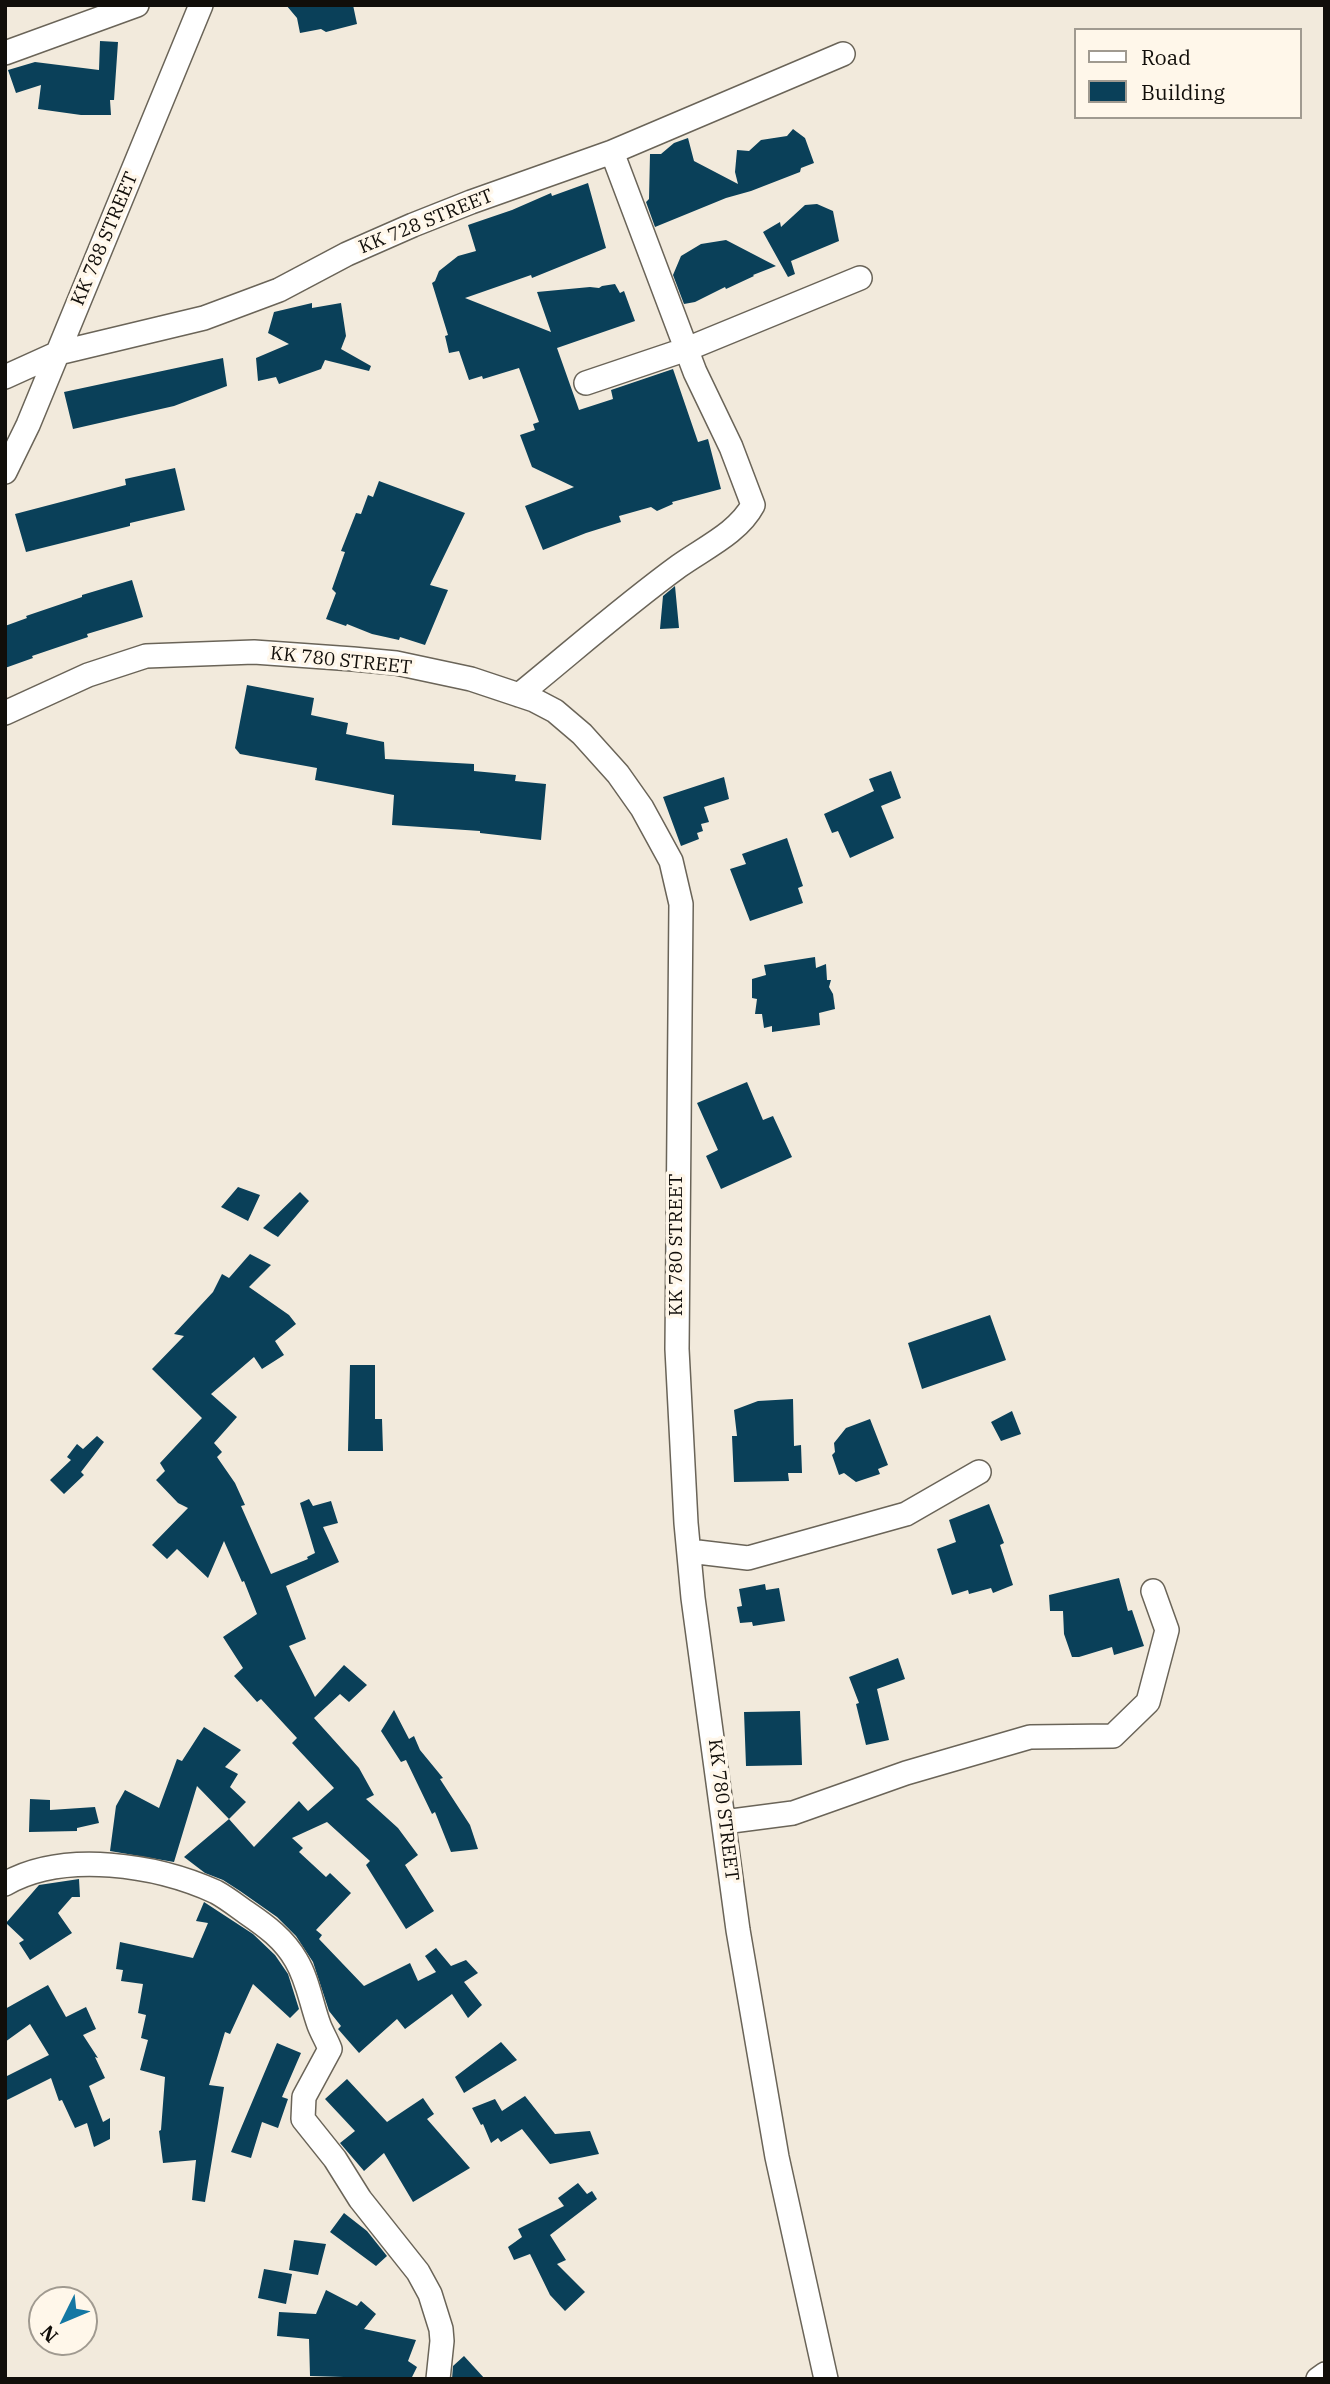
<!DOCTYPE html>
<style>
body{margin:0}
#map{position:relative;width:1330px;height:2384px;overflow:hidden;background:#f2eadc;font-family:"IBM Plex Serif",serif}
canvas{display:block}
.frame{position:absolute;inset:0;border:7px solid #110e0a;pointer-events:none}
.legend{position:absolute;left:1074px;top:28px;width:228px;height:91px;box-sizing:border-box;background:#fff7ea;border:2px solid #a09a90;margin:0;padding:9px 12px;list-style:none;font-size:21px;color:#110e0a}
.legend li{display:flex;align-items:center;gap:14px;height:35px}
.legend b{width:35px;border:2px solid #a09a90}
.north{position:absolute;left:28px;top:2286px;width:70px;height:70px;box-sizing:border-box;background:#fff7ea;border:2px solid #a09a90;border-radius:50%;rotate:227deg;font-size:19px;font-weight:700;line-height:28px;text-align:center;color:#110e0a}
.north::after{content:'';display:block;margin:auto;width:24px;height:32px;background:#1477a3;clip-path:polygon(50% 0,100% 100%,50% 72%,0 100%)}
</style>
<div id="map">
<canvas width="1330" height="2384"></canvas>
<div class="frame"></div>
<ul class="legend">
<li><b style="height:9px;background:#fff"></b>Road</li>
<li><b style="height:19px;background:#0a4059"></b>Building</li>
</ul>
<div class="north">N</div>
</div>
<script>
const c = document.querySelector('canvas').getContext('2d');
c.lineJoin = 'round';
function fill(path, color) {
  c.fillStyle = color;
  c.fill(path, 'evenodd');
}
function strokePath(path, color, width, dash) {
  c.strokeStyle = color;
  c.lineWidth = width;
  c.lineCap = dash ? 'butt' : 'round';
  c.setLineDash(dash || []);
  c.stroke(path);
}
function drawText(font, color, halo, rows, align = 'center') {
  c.font = font + ' "IBM Plex Serif",serif';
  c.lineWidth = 7;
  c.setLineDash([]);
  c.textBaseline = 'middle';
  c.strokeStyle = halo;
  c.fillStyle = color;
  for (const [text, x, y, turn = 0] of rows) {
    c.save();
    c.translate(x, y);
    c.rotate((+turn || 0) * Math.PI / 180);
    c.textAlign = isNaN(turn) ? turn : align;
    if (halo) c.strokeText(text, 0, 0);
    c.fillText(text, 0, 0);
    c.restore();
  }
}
const building = new Path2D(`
 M286,5H353L357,24L326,32L321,29L300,33L297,18Z
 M100,41L118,42L114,100H110L111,115H81L38,109L41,85L16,93L8,70L35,62L99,70Z
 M793,129L805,138L814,163L801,168L800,172L751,191L726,198L655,227L646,202L649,199L650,154H661L674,143L688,138L694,161L738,184L735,172L737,150L749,151L761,140L787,136Z
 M588,183L606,248L532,278L531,275L465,298L551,332L537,292L590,287L599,288L602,286L615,284L620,293L624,291L635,321L557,348L579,410L613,399L611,390L673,369L698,442L708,439L721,489L672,502L673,504L657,511L651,507L619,516L621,522L586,533L543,550L525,506L574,487L532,467L520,435L535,430L533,424L539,422L519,368L483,379L482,376L469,380L459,351L449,353L445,336L448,335L432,283L435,281L439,271L458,256L476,251L468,225L512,210L551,193L552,196Z
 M817,204L833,211L839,241L791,261L795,274L788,277L763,232L780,222L781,227L805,205Z
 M726,240L776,266L753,275L754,276L726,289L725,287L695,302L684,304L673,275L681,256L701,244Z
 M312,303V308L341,303L346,336L341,349L371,366L369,371L325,360L321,369L279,384L276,377L258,381L256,358L289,344L268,333L274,312Z
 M223,358L227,386L174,406L73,429L64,392Z
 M175,468L185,510L130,523V526L26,552L15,514L126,485L125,479Z
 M379,481L465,513L430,585L448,590L425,645L400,637L399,640L372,634L347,624L346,626L326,619L336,593L332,589L345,552L341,551L356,513L361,514L368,495L373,497Z
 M132,580L143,617L87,634L88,637L32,656L33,658L5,668V626L27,618L26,616L82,597V595Z
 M675,586L679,628L660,629L663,596Z
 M247,685L314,698L311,715L348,723L346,734L384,742L385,759L474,764V771L516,775L515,781L546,784L541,840L480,833V831L392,825L394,795L315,780L317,768L240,754L235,748Z
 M891,771L901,798L881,806L894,838L850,858L838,831L832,833L824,814L874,791L869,779Z
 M724,777L729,799L704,807L709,822L701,824L703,831L697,833L699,839L681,846L663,797Z
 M787,838L803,886L798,888L803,903L750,921L730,869L746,864L742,854Z
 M815,957L816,968L826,964L827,980H831L829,987L833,994L835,1009L819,1013L820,1025L772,1032V1026L764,1028L762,1014H755L757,999L752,998V979L766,975L764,965Z
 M747,1082L763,1120L773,1116L792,1157L721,1189L706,1156L718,1150L697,1103Z
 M238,1187L260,1195L248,1221L221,1207Z
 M300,1192L309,1201L278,1237L263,1228Z
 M250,1254L271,1265L249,1287L289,1315L296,1324L275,1341L284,1355L262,1369L254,1357L211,1394L237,1417L214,1443L222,1452L217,1457L235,1483L245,1505L241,1506L271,1574L308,1559L307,1557L315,1553L300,1503L309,1499L313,1506L331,1501L338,1523L323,1527L339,1562L286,1586L306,1639L289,1646L315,1697L344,1665L367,1685L349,1702L340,1694L314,1718L359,1768L374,1795L366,1799L398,1828L418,1855L405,1865L434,1911L406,1929L366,1865L370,1861L327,1822L292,1838L303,1848L299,1852L326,1877L330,1873L351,1893L316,1930L322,1935L319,1939L364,1986L410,1963L418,1981L436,1972L425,1956L436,1948L451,1966L466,1960L478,1973L464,1982L482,2005L468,2018L452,1994L405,2029L397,2019L359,2053L338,2029L341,2026L329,2011L313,1962L296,1936L277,1917L240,1891L223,1880L205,1873L184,1857L229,1819L254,1847L299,1801L308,1811L334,1788L292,1743L297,1738L261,1699L257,1702L234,1676L243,1668L223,1637L257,1614L244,1581L242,1582L224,1541L208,1578L177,1549L167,1559L152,1545L188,1508L178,1503L156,1480L165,1471L160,1463L202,1418L152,1369L184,1336L174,1334L213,1292L222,1274L229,1278Z
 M990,1315L1006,1360L922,1389L908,1343Z
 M350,1365H375V1419H382L383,1451H348Z
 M793,1399L794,1446L801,1445L802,1473H788L789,1481L734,1482L732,1436H737L734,1410L758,1401Z
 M1012,1411L1021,1434L1001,1441L991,1422Z
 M870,1419L888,1465L878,1469L880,1474L856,1482L844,1473L839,1475L832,1455L835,1452L834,1443L846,1428Z
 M97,1436L104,1442L81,1472L84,1475L64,1494L50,1480L71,1460L67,1457L77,1444L83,1449Z
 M989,1504L1004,1543L1000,1545L1013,1585L993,1593L991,1588L969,1594L968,1590L952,1595L937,1549L956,1542L949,1520Z
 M1119,1578L1128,1611L1132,1610L1144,1646L1114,1655L1112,1647L1079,1657H1072L1064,1634L1063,1611H1050L1049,1595Z
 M765,1584L766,1590L779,1588L785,1621L753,1626L752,1622L740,1623L737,1607L742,1606L739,1589Z
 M898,1658L905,1679L877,1689L889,1740L866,1745L856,1704L859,1703L849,1677Z
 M394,1710L409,1739L414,1736L420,1750L443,1778L440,1779L470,1825L478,1849L451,1852L435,1812L432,1814L406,1760L401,1762L381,1731Z
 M800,1711L802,1765L746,1766L744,1712Z
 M204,1727L241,1750L225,1767L238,1774L230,1787L246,1802L229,1819L197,1786L174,1862L110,1851L116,1806L125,1790L159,1808L177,1759L182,1761Z
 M30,1799L50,1800V1810L95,1807L99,1823L77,1828V1831L29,1832Z
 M79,1879L80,1897H72L58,1913L72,1933L30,1960L19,1943L24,1940L6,1923L39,1885Z
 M204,1902L253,1934L275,1955L288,1974L299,2009L290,2018L253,1984L230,2034L225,2032L209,2085L224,2087L205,2202L192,2200L196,2160L163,2163L159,2131L161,2130L165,2077L140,2070L148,2040L141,2038L146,2015L138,2013L143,1984L121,1981L123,1970L116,1969L120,1942L193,1958L208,1923L196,1921Z
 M48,1985L66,2017L86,2007L96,2029L83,2035L98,2058L95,2057L105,2078L89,2086L103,2122L110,2118V2139L94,2147L87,2123L75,2128L62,2100L59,2101L51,2078L5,2101V2077L49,2055L30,2024L5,2042V2009Z
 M501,2042L517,2060L464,2093L455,2077Z
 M277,2043L301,2053L282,2097L288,2099L278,2128L262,2122L251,2158L231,2152Z
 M347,2079L387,2122L423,2098L434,2114L427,2119L470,2168L413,2202L384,2153L364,2171L340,2143L355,2131L325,2099Z
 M525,2096L555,2134L590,2131L599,2154L550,2164L522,2129L501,2142L498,2138L491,2143L483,2124L481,2125L472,2108L495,2099L502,2111Z
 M578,2183L587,2194L592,2191L597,2199L550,2235L566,2260L557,2264L585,2292L565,2311L550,2295L530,2254L514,2260L508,2247L522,2237L518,2229L564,2206L558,2198Z
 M344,2213L367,2231L387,2256L376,2266L330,2232Z
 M294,2240L326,2244L318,2275L289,2270Z
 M264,2269L292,2274L286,2304L258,2298Z
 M326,2290L357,2306L361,2301L376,2314L364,2329L416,2340L408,2361L417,2367L411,2379L310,2376L309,2339L277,2336L279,2312L316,2314Z
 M464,2356L485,2379H452L453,2366Z`);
const minor = new Path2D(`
 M5,53L137,5
 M5,377L58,353L204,318L279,290L347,254L413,225L471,202L612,152L843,54
 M586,383L687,349L860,278
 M5,472L28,425L201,5
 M519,695C572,652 624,606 679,566C704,548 738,533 753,505L731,447L695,372L612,152
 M5,713L88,675L146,656L254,652L353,659L396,663L471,679L534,700L555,711L582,734L618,774L642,808L671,861L681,904L677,1349L686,1523L693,1598L738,1930L777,2157L826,2379
 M689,1551L748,1558L906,1514L979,1472
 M724,1822L793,1813L906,1773L1030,1737L1113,1736L1148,1702L1167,1630L1153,1591
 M5,1884C64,1850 157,1865 216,1892C227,1898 237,1906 247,1913C266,1926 284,1939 296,1960C308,1980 311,2003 319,2025C322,2033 327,2041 330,2049L304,2097L303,2119L335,2159L360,2199L418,2272L430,2294L441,2329L442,2341L438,2379
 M1318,2379L1325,2374`);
const streetNames = [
 ["KK 728 STREET",426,222,-22],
 ["KK 788 STREET",105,239,-67],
 ["KK 780 STREET",341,661,6],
 ["KK 780 STREET",677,1245,-90],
 ["KK 780 STREET",723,1810,83]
];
fill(building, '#0a4059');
strokePath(minor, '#6a6458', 26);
strokePath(minor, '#fff', 23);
drawText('19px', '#110e0a', '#fff7ea', streetNames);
</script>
